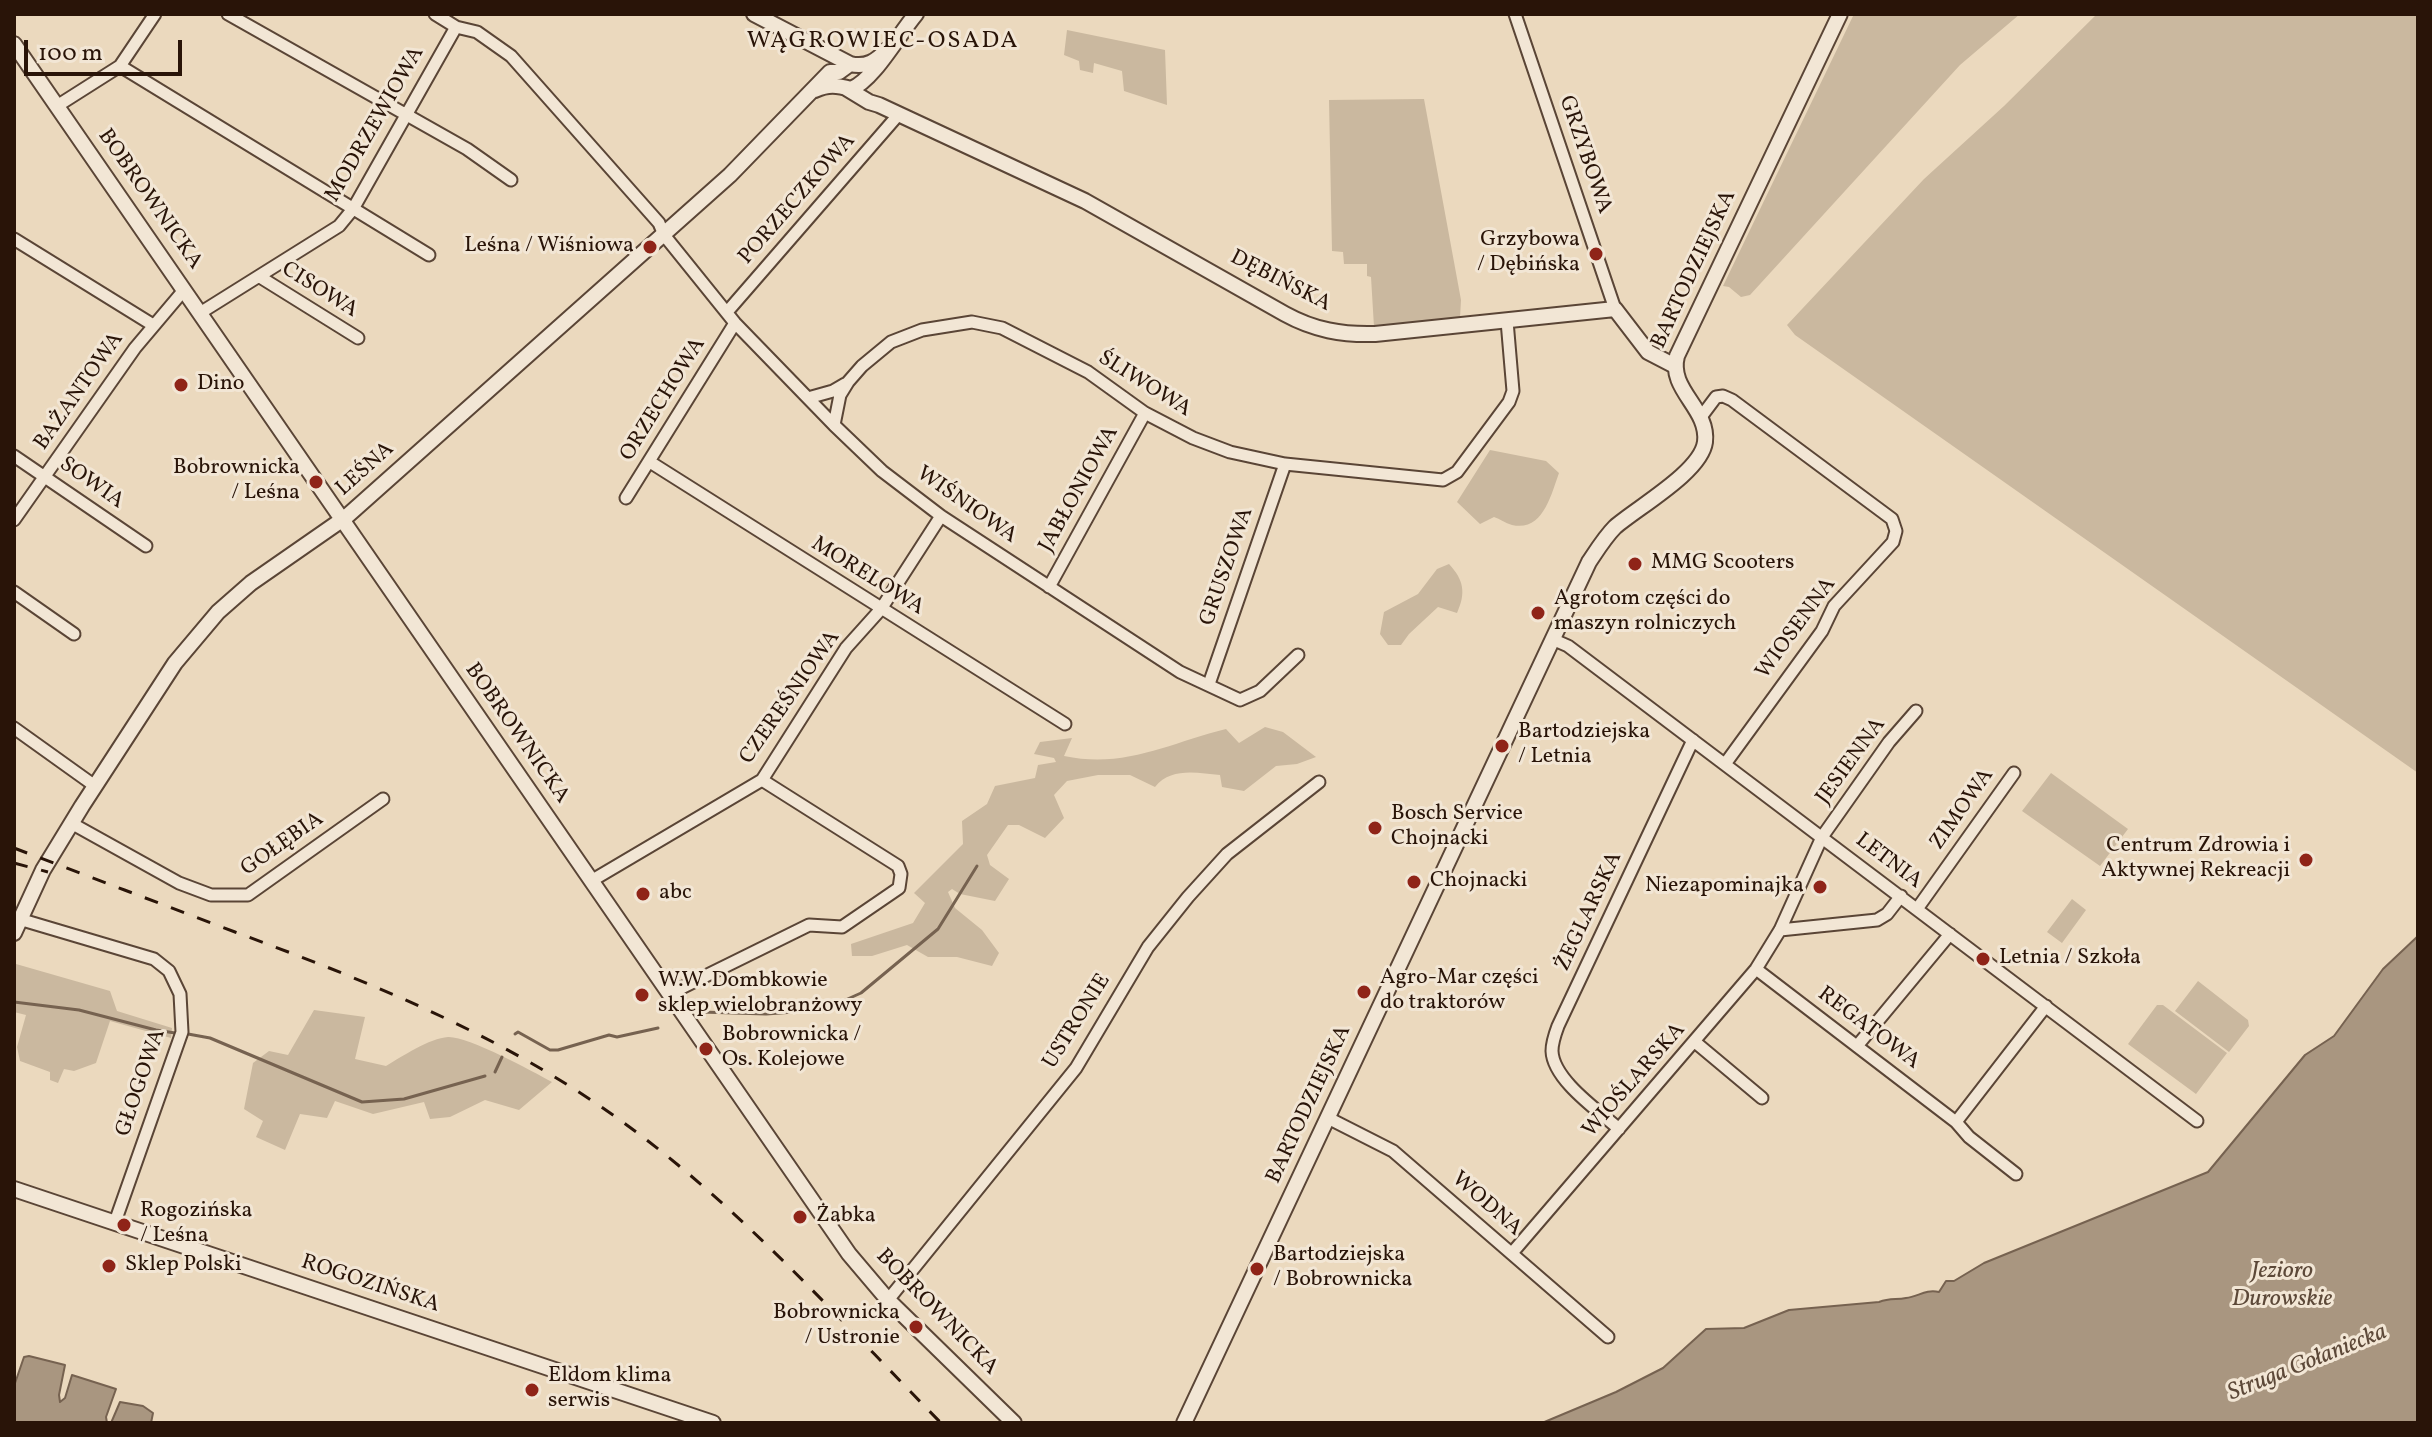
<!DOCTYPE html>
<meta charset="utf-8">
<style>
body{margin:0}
#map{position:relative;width:2432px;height:1437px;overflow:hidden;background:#ebd9be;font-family:Vollkorn,serif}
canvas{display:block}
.frame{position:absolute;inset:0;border:16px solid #291408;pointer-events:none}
.scale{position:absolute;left:24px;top:40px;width:158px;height:36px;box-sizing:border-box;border:4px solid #291408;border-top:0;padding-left:10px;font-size:24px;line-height:28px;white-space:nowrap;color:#291408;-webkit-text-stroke:6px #f2e6d5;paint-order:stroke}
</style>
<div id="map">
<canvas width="2432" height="1437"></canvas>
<div class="frame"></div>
<div class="scale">100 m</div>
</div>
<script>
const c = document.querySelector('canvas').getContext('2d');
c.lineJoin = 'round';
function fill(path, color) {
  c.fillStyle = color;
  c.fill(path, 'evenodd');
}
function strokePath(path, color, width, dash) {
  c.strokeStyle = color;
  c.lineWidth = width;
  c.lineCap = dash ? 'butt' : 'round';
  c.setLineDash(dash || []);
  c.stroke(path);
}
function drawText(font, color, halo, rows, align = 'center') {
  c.font = font + ' Vollkorn,serif';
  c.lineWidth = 6;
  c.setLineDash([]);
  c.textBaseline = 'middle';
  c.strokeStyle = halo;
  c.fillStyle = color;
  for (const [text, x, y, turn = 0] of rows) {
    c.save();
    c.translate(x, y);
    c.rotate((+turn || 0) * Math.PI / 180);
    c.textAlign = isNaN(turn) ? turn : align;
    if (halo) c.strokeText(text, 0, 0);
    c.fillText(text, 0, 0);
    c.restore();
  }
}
const green = new Path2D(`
 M1854,14H2020L1960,65L1750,295L1741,297L1729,287L1723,286Z
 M2097,14H2418V773L1795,335L1787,325L1924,179L2004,106Z
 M1067,30L1165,50L1167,105L1124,91L1122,71L1094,63L1093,73L1080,70L1079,61L1064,55Z
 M1424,99L1461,300L1460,318L1374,327L1371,277L1367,276V264H1344L1343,252L1332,251L1329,100Z
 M1490,450L1546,461L1559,473C1551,495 1543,532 1512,525C1505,523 1500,519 1494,517L1480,524L1457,502Z
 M1449,564C1464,580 1466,593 1457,613L1438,607L1409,634L1401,645H1388L1380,634L1384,612L1418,594L1437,569Z
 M1265,727L1283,732L1316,757L1297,764L1276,766L1244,791L1222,787L1220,775C1197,773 1171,767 1155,787L1130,775H1098L1067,781L1054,795L1064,818L1045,838L1019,825H1008L987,855L990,865L1009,879L995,901L960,894L952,889L948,892L955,908L982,930L999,953L992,966L957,957H928L907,945L872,956H852L851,944L913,923L925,903L914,893L963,844L962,821L987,804L995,786L1035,778L1038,765L1056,762L1054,758L1034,754L1040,742L1072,738L1064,756C1125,769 1169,743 1226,729L1239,743Z
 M2051,773L2128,829L2100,866L2022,811Z
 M2072,899L2086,910L2062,943L2047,932Z
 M16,964L110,991L117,1011L172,1028L171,1038L110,1021L96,1063L74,1071L64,1069L58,1083L50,1080V1072L20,1061L17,1047L26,1015L14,1012Z
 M2198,981L2248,1020L2249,1026L2229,1052L2175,1011Z
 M2157,1005H2163L2227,1053L2196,1094L2128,1044Z
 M314,1010L365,1017L355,1059L386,1066C401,1057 430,1038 448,1037C468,1036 532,1071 552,1082L519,1110L485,1100L450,1117L430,1119L424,1102L373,1114L335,1101L327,1118L300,1114L285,1150L256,1137L263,1121L244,1109L253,1063L269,1051L288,1055Z`);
const water = new Path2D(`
 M2418,936V1423H1542L1616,1392L1663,1368L1706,1329L1744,1328L1789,1310L1879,1302C1890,1298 1896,1300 1906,1298C1918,1297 1925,1289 1939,1292L1946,1281H1954L1984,1263L2208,1172L2305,1055L2334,1036L2383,969Z
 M29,1356L65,1365L59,1395L60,1402L65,1398L72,1375L116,1389L106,1417L107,1423H14V1386L24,1357Z
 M120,1402L143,1406L153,1413L151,1423H111Z`);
const stream = new Path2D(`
 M14,1002L79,1010L156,1030L175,1033
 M821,1011L861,993L938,929L977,866
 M701,1012L766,1014L808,1011
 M188,1034L210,1038L362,1102L404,1099L485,1076
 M515,1034L518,1032L550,1050H558L609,1035L617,1037L658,1028
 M495,1072L502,1057`);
const minor = new Path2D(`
 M228,14L467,149L511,180
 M435,14L456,27L477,32L511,56L659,223L664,235L735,323L834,425L882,471L941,516L1180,672L1240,700L1260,691L1298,655
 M1515,14L1615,309
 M120,66L429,255
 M57,106L120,66L155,14
 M14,239L153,325
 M260,277L358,338
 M727,312L899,114
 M200,313L339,226L353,209L456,27
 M808,398L833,391L845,384
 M1701,417L1716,397L1723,396L1732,400L1892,519L1896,531L1893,542L1834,606L1822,631L1725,764
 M834,425L840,395L848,382L862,366L891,342L922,330L972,322L1002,328L1088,372L1145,413L1193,438L1230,452L1285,464L1443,480L1457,472L1509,402L1513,391L1507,321
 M14,456L146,546
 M650,462L1065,724
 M626,498L735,323
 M14,520L135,348L184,290
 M1049,587L1145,413
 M14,592L74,634
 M1552,639L1568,646L2197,1121
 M1209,684L1285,464
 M14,728L95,786
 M71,823L179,883L211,895H248L383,799
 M591,881L762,780L846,648L881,609L941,516
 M1917,909L2014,773
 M19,919L154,959L169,971L180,994L182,1032L115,1222
 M1780,930L1877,920L1887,914L1901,896
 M1756,969L1956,1122L1969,1137L2016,1174
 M669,994L809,925L842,927L899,888L901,874L898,866L762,780
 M1695,1042L1762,1098
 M1857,1046L1950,934
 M1328,1118L1393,1151L1608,1337
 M1956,1122L2046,1006
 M1619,1129C1599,1111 1553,1080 1552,1051C1552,1043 1555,1034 1558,1026L1693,740
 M1512,1253L1756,969L1780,930L1822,837L1889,742L1916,711
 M888,1300L1076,1068L1148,947L1188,897L1227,854L1319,782`);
const tertiary = new Path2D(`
 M754,14L850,64C867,68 876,61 888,49
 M14,44L849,1254L888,1300L1014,1423
 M846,88L869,102L879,105L1085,201L1285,314C1314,330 1342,335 1375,334L1615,309L1648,352L1675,366
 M815,90C828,84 837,85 851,89C873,81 899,34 916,14
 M14,933L43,870L82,806L175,663L218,612L251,583L346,517L730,175L830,72H839L850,64
 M14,1189L713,1423
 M1184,1423L1589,562C1597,550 1605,537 1615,527C1638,507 1701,472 1705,442C1709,408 1668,390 1677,356L1840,14`);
const rail = new Path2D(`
 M14,848C88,876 161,904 235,932C362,979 487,1029 600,1106C729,1194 832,1312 941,1423
 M14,863L48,872`);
const markers = [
 [650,247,8,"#8f2418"],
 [1596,254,8,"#8f2418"],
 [181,385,8,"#8f2418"],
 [316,482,8,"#8f2418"],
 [1635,564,8,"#8f2418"],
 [1538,613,8,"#8f2418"],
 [1502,746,8,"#8f2418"],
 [1375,828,8,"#8f2418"],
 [2306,860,8,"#8f2418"],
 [1414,882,8,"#8f2418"],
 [1820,887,8,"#8f2418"],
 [643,894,8,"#8f2418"],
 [1983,959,8,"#8f2418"],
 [1364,992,8,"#8f2418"],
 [642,995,8,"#8f2418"],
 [706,1049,8,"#8f2418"],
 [800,1217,8,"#8f2418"],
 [124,1225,8,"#8f2418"],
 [109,1266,8,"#8f2418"],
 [1257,1269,8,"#8f2418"],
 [916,1327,8,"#8f2418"],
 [532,1390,8,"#8f2418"]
];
const streetNames = [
 ["MODRZEWIOWA",376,125,-60],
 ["GRZYBOWA",1584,155,71],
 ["BOBROWNICKA",149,200,55],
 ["PORZECZKOWA",798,200,-49],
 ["BARTODZIEJSKA",1695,270,-65],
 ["DĘBIŃSKA",1280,282,27],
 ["CISOWA",319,291,32],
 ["ŚLIWOWA",1144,385,32],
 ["BAŻANTOWA",80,392,-55],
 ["ORZECHOWA",664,400,-58],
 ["LEŚNA",366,470,-42],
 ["SOWIA",91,484,35],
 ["JABŁONIOWA",1080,490,-61],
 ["WIŚNIOWA",966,506,35],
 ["GRUSZOWA",1228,567,-71],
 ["MORELOWA",867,577,32],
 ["WIOSENNA",1797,629,-54],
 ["CZEREŚNIOWA",791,698,-55],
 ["BOBROWNICKA",516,734,55],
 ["JESIENNA",1852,762,-54],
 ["ZIMOWA",1963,810,-55],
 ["GOŁĘBIA",283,845,-35],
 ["LETNIA",1888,862,37],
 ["ŻEGLARSKA",1590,912,-65],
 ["USTRONIE",1078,1022,-58],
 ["REGATOWA",1868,1029,37],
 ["WIOŚLARSKA",1635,1081,-49],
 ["GŁOGOWA",142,1083,-71],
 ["BARTODZIEJSKA",1310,1105,-65],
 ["WODNA",1486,1205,41],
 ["ROGOZIŃSKA",370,1285,18],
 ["BOBROWNICKA",936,1313,46]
];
const poiNames = [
 ["Grzybowa",1580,241,"right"],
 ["/ Dębińska",1580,266,"right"],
 ["Leśna / Wiśniowa",634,247,"right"],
 ["Dino",197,385],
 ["Bobrownicka",300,469,"right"],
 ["/ Leśna",300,494,"right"],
 ["MMG Scooters",1651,564],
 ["Agrotom części do",1554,600],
 ["maszyn rolniczych",1554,625],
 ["Bartodziejska",1518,733],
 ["/ Letnia",1518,758],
 ["Bosch Service",1391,815],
 ["Chojnacki",1391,840],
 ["Centrum Zdrowia i",2290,847,"right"],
 ["Aktywnej Rekreacji",2290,872,"right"],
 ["Chojnacki",1430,882],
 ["Niezapominajka",1804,887,"right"],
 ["abc",659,894],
 ["Letnia / Szkoła",1999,959],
 ["Agro-Mar części",1380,979],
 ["do traktorów",1380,1004],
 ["W.W. Dombkowie",658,982],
 ["sklep wielobranżowy",658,1007],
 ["Bobrownicka /",722,1036],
 ["Os. Kolejowe",722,1061],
 ["Rogozińska",140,1212],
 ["/ Leśna",140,1237],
 ["Żabka",816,1217],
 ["Bartodziejska",1273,1256],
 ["/ Bobrownicka",1273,1281],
 ["Sklep Polski",125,1266],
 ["Bobrownicka",900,1314,"right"],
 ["/ Ustronie",900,1339,"right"],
 ["Eldom klima",548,1377],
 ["serwis",548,1402]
];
const neighbourhoodNames = [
 ["WĄGROWIEC-OSADA",883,43]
];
const waterNames = [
 ["Jezioro",2282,1273],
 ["Durowskie",2282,1301],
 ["Struga Gołaniecka",2308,1364,-22]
];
fill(green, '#cab89f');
fill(water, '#a99680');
strokePath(water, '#766250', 2);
strokePath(stream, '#766250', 3);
strokePath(minor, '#5a4536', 15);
strokePath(tertiary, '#5a4536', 18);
strokePath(minor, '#f2e6d5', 11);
strokePath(tertiary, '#f2e6d5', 14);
strokePath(rail, '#291408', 3, [14, 14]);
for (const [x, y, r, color] of markers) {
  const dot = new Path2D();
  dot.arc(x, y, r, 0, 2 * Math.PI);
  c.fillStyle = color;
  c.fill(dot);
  strokePath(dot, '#f2e6d5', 3);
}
drawText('22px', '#291408', '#f2e6d5', streetNames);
drawText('22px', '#291408', '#f2e6d5', poiNames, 'left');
c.letterSpacing = '2px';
drawText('24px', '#291408', '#f2e6d5', neighbourhoodNames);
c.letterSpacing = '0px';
drawText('italic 24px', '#5c4838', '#f2e6d5', waterNames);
</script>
